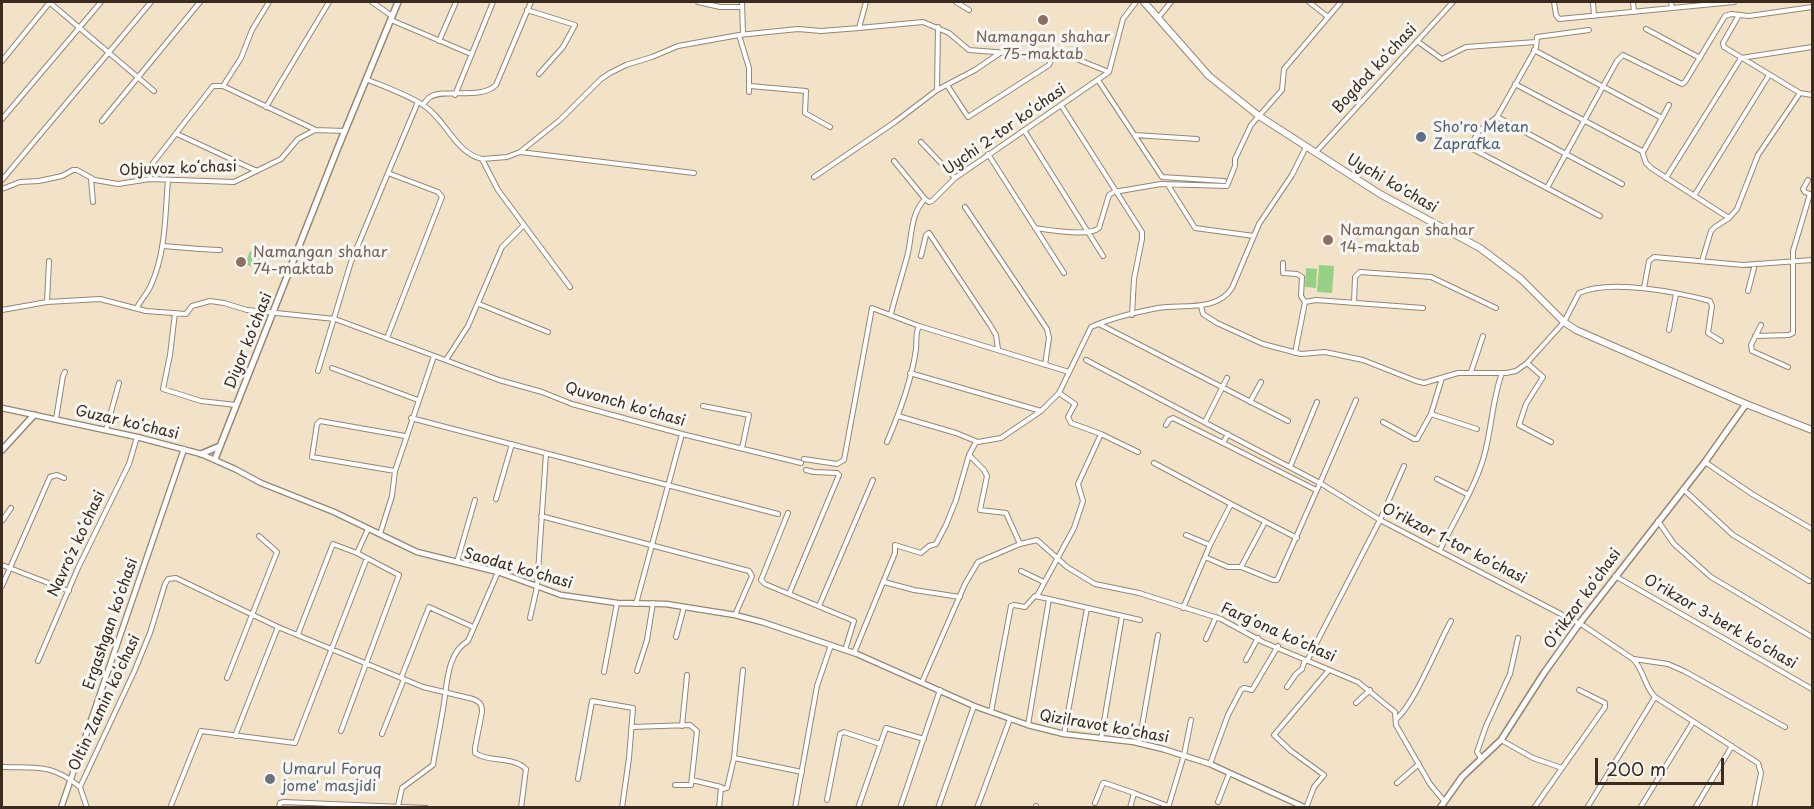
<!DOCTYPE html>
<meta charset="utf-8">
<style>
body{margin:0}
#map{position:relative;width:1814px;height:809px;overflow:hidden;background:#f2e2c8;font-family:"Playpen Sans",sans-serif}
canvas{display:block}
.frame{position:absolute;inset:0;border:3px solid #3b2a1e;pointer-events:none}
.scale{position:absolute;left:1595px;top:758px;width:129px;height:27px;box-sizing:border-box;border:3px solid #3b2a1e;border-top:0;padding-left:8px;font-size:18px;line-height:21px;white-space:nowrap;color:#3b2a1e;-webkit-text-stroke:4px #f6f6f2;paint-order:stroke}
</style>
<div id="map">
<canvas width="1814" height="809"></canvas>
<div class="frame"></div>
<div class="scale">200 m</div>
</div>
<script>
const c = document.querySelector('canvas').getContext('2d');
c.lineJoin = 'round';
function fill(path, color) {
  c.fillStyle = color;
  c.fill(path, 'evenodd');
}
function strokePath(path, color, width, dash) {
  c.strokeStyle = color;
  c.lineWidth = width;
  c.lineCap = dash ? 'butt' : 'round';
  c.setLineDash(dash || []);
  c.stroke(path);
}
function drawText(font, color, halo, rows, align = 'center') {
  c.font = font + ' "Playpen Sans",sans-serif';
  c.lineWidth = 6;
  c.setLineDash([]);
  c.textBaseline = 'middle';
  c.strokeStyle = halo;
  c.fillStyle = color;
  for (const [text, x, y, turn = 0] of rows) {
    c.save();
    c.translate(x, y);
    c.rotate((+turn || 0) * Math.PI / 180);
    c.textAlign = isNaN(turn) ? turn : align;
    if (halo) c.strokeText(text, 0, 0);
    c.fillText(text, 0, 0);
    c.restore();
  }
}
const green = new Path2D(`
 M250,251L263,255L258,269L245,264Z
 M1319,265L1334,266L1332,293L1317,292Z
 M1306,268L1317,269L1316,288L1305,287Z`);
const minor = new Path2D(`
 M49,2L154,91
 M372,2L392,16
 M698,2L720,7H742
 M742,2L743,34
 M956,2L969,10
 M1309,2L1328,17
 M1554,2L1556,15L1559,19L1734,2
 M1593,2L1594,16
 M1633,2L1634,12
 M1671,2L1672,8
 M527,10L575,25L563,47L539,74
 M1739,15L1723,43L1724,47L1800,93
 M1158,18L1171,2
 M391,20L471,54
 M859,28L866,2
 M1646,29L1700,58
 M1589,30L1537,37L1536,48L1497,117L1480,130L1469,147L1600,216
 M739,35L749,68V92
 M439,41L456,2
 M1417,41L1442,59L1466,47L1536,42
 M1534,50L1662,118L1643,152
 M2,61L50,2
 M366,79C385,87 406,94 423,105C445,118 455,153 482,159L498,190L570,287
 M1098,80L1162,177L1224,181
 M1515,84L1642,151L1646,163L1651,168L1729,218
 M947,85L968,117L1049,65L1053,56
 M223,86L241,58L252,30L269,2
 M750,86L806,91L805,113L830,127
 M937,90L975,70L1000,53
 M455,95L493,2
 M423,105C425,102 427,99 430,97C445,88 481,100 496,85L531,2
 M1061,105L1142,232V239L1134,279L1132,315
 M266,107L329,2
 M1497,117L1622,184
 M1662,118L1669,105
 M2,119L101,2
 M102,121L200,2
 M1024,130L1103,256
 M177,134L257,171
 M1135,135L1197,139
 M921,142L955,178
 M520,152L560,120L601,79L610,73L626,65L652,57L678,46L739,35L798,29L821,31L859,28L923,22L949,33L969,50L1074,58L1109,72
 M1315,153L1453,2
 M988,154L1064,273
 M482,159L507,157L520,152L694,173
 M894,161L925,199
 M388,173L418,102
 M814,177L895,122L937,90L938,27
 M1666,178L1741,58L1812,47
 M91,179L93,202
 M150,179V170L153,163L213,86H223L314,129
 M2,180L151,2
 M1808,180L1803,189L1805,192L1810,194
 M1168,185L1195,228L1254,236
 M1547,188L1617,61L1623,55L1682,84L1685,82L1725,16L1731,14L1749,16L1812,7
 M2,189L20,182L39,181L62,176L73,170H77L95,180L118,184L150,179L234,182L281,159L298,139L315,130L345,131
 M1694,196L1769,75
 M965,207L1047,329L1049,338L1045,365
 M1035,228C1049,230 1089,237 1099,228L1109,195L1114,192L1161,184L1227,186L1235,166V159L1251,125L1282,90L1284,69L1341,2
 M162,246C182,247 199,250 220,250
 M921,256L926,235L929,233L990,325L996,335L998,349
 M1702,261L1711,231L1715,227L1729,218L1737,209L1758,155L1800,93L1812,95
 M1283,263V273L1297,274L1302,277L1301,296L1305,302
 M1644,288L1649,261L1654,257L1743,265L1812,260
 M1748,291L1755,264
 M47,302L49,261
 M1354,303L1355,277L1360,272L1431,277L1496,308
 M479,304L548,332
 M1201,306L1203,314L1217,323L1263,344L1301,354L1325,352L1363,360L1416,381L1424,383L1458,373H1506L1516,371L1527,363L1564,322L1579,293C1611,279 1677,292 1710,301L1712,306L1708,333L1721,341
 M137,308C141,299 148,293 151,285C166,252 165,215 168,180
 M2,310L47,302L100,299L146,311L186,314L192,306L210,301L224,303L247,310L335,319L499,380L542,392L572,404L682,434L801,463
 M175,313L170,355L163,389L201,401L236,405
 M891,314C896,293 903,273 908,253C912,234 911,213 925,199L929,202L932,201L955,178L1109,72L1123,19L1136,2
 M1099,324L1288,421
 M1761,325L1751,345L1752,351L1788,367
 M1669,330L1676,294
 M1755,336L1789,335L1793,333V251L1810,194H1812
 M1295,353L1305,302L1316,300L1423,308
 M446,360L468,326L502,247L524,225
 M1086,360L1320,483L1356,400
 M1527,363L1543,377L1526,404L1519,425L1551,442
 M332,368L418,400
 M318,371L351,262L388,173L438,192L442,197L387,338
 M1471,372L1483,336
 M910,373L1041,411
 M1059,393L1075,404L1068,417L1071,423L1101,434L1138,452
 M1250,402L1261,382
 M703,406L749,415L742,448
 M1431,414L1477,429
 M898,416L956,433L978,442L1001,438L1041,411L1059,393L1091,327C1111,318 1137,312 1158,308C1182,304 1217,312 1232,288L1259,224L1292,175L1306,147
 M411,418L778,514
 M56,419L63,376L65,372
 M1205,422L1227,378
 M1383,422L1414,439H1417L1431,414L1442,378
 M1166,425L1169,420L1173,418L1223,443
 M106,430L119,383
 M1228,434L1223,443L1316,490
 M887,442C899,414 912,379 916,349C917,341 915,334 919,326
 M969,455L976,442
 M804,459L837,464L844,460L872,308L919,326L1069,372
 M1705,462L1752,494L1812,529
 M1154,463L1231,504
 M1290,467L1317,402
 M395,471L312,457L317,424L320,421L405,436
 M1437,479L1467,494
 M1683,489L1733,535L1809,581
 M496,499L512,444
 M788,513L761,580L765,584L854,621L845,650
 M541,516L749,571L752,576L735,615
 M2,521L11,508
 M1658,521L1674,544L1711,577L1812,637
 M380,534L392,496L395,471L434,356
 M1020,544L1037,540L1067,567L1095,584L1139,593L1221,619L1263,642L1358,682L1395,712L1396,725L1430,784L1444,801
 M1210,545L1231,504L1297,538
 M1440,550C1454,521 1476,486 1484,456C1492,428 1492,400 1502,373
 M357,553L368,529
 M1205,557L1228,567H1241L1273,580H1277L1320,483L1380,520L1584,626L1633,659C1644,670 1644,686 1655,697L1758,763L1761,773L1754,808
 M457,562L475,500
 M2,565L69,591
 M1241,567L1265,522
 M1021,571L1044,582
 M1615,576L1812,689
 M884,582L914,590L960,597
 M2,586L50,477L57,475L64,478
 M789,594L839,475L837,473L814,472L806,470
 M1037,596L1074,528L1083,501L1078,484L1101,434
 M636,604L682,434
 M819,606L873,480
 M1183,608L1210,545L1186,535
 M530,618L537,587L546,454
 M298,634L333,544L357,553L399,575L341,731
 M676,637L684,607
 M1206,639L1216,617
 M854,653L895,553V545L921,553L929,546L936,544L946,525L956,500L969,455L984,470L987,476L980,510L1006,513L1020,544L978,562L965,584L922,682
 M1634,659L1668,664L1684,671L1785,727
 M1246,660L1258,638
 M38,661L78,568L129,464L137,437
 M1307,661L1380,520L1404,466
 M637,671L647,640L653,603
 M604,672L617,603
 M227,678L277,552L259,536
 M401,678L429,607L473,627
 M1287,687L1296,674L1302,669L1305,660
 M1356,703L1370,690
 M991,712L1011,606L1014,605L1025,607L1035,596L1049,599
 M1396,719C1414,705 1438,644 1451,621
 M1028,725L1049,599L1140,620
 M682,726L687,675
 M632,727L690,725L697,731L691,785H675
 M382,734L404,679
 M1064,734L1087,608
 M235,736L278,627
 M1101,739L1122,616
 M1501,740L1533,758L1562,768
 M1139,743L1158,635
 M734,758L802,772
 M1482,759L1477,752L1486,726L1510,674L1518,638
 M1210,764L1228,715L1241,690L1244,688L1252,690L1278,646
 M2,767C35,768 51,763 80,787L87,808
 M578,779L592,701L633,708L629,758L622,808
 M692,780L721,787L719,808
 M1397,783L1419,764
 M80,787L134,672L150,633L165,584L168,579L176,578L278,627L423,687L473,699C480,702 482,704 482,712L475,748V753C490,763 513,756 526,769L521,808
 M722,789L727,788L734,758L743,670
 M1134,793L1168,806
 M827,800L840,734L844,732L880,744
 M1218,802L1229,774
 M1095,803L1103,783H1105L1134,793L1130,808
 M398,806L402,788L433,765C436,746 440,728 443,709C447,688 446,653 468,641L498,572
 M170,808L201,731L295,743L367,558
 M279,808L280,803L284,802L426,808
 M795,808L817,686L831,645
 M858,808L886,728L924,739
 M900,808L940,690
 M938,808L974,706
 M977,808L1010,719
 M1035,808L1036,806
 M1168,808L1184,755L1191,720
 M1306,808L1314,787L1324,775L1291,751L1274,735L1329,670
 M1534,808L1605,707V703L1579,690
 M1587,808L1655,697
 M1640,808L1693,722
 M1695,808L1732,746`);
const tertiary = new Path2D(`
 M2,408L137,437L201,454L235,469L261,483L334,512L417,552L498,572L561,595L617,603L666,604L735,615L762,622L857,654L974,706L1028,725L1064,734L1134,742L1163,749L1210,764L1306,808
 M61,808L184,449`);
const secondary = new Path2D(`
 M2,450L34,415
 M201,454L220,446
 M215,459L337,150L398,2
 M1440,808L1462,777L1501,740L1544,673L1579,624L1705,462L1746,404`);
const primary = new Path2D(`
 M1144,2L1209,76L1259,116L1380,194L1480,248L1521,279L1564,322L1576,330L1746,404L1812,430`);
const markers = [
 [1043,20,6,"#8d6e63"],
 [1421,137,6,"#5c6f8a"],
 [1328,240,6,"#8d6e63"],
 [241,262,6,"#8d6e63"],
 [270,779,6,"#6b7280"]
];
const educationNames = [
 ["Namangan shahar",1043,38,"center"],
 ["75-maktab",1043,55,"center"],
 ["Namangan shahar",1340,231],
 ["14-maktab",1340,248],
 ["Namangan shahar",253,253],
 ["74-maktab",253,270]
];
const streetNames = [
 ["Bogdod koʻchasi",1375,69,-47],
 ["Uychi 2-tor koʻchasi",1005,130,-35],
 ["Objuvoz koʻchasi",178,169,-2],
 ["Uychi ko'chasi",1392,184,30],
 ["Diyor koʻchasi",249,341,-68],
 ["Quvonch koʻchasi",625,405,16],
 ["Guzar koʻchasi",127,423,13],
 ["Navroʻz koʻchasi",77,544,-65],
 ["Oʻrikzor 1-tor koʻchasi",1454,544,27],
 ["Saodat koʻchasi",518,569,16],
 ["Oʻrikzor koʻchasi",1583,599,-54],
 ["Oʻrikzor 3-berk koʻchasi",1720,622,30],
 ["Ergashgan koʻchasi",111,624,-71],
 ["Fargʻona koʻchasi",1278,633,24],
 ["Oltin Zamin koʻchasi",105,703,-65],
 ["Qizilravot koʻchasi",1104,727,10]
];
const serviceNames = [
 ["Sho'ro Metan",1433,128],
 ["Zaprafka",1433,145]
];
const worshipNames = [
 ["Umarul Foruq",282,770],
 ["jome' masjidi",282,787]
];
fill(green, '#96d084');
strokePath(minor, '#968673', 6);
strokePath(tertiary, '#968673', 7);
strokePath(secondary, '#968673', 8);
strokePath(primary, '#968673', 8);
strokePath(minor, '#fff', 4);
strokePath(tertiary, '#fff', 4.5);
strokePath(secondary, '#fff', 5);
strokePath(primary, '#fff', 6);
for (const [x, y, r, color] of markers) {
  const dot = new Path2D();
  dot.arc(x, y, r, 0, 2 * Math.PI);
  c.fillStyle = color;
  c.fill(dot);
  strokePath(dot, '#f6f6f2', 2);
}
drawText('15px', '#785e54', '#f6f6f2', educationNames, 'left');
drawText('15px', '#3b2a1e', '#f6f6f2', streetNames);
drawText('15px', '#4e5e75', '#f6f6f2', serviceNames, 'left');
drawText('15px', '#5b616d', '#f6f6f2', worshipNames, 'left');
</script>
